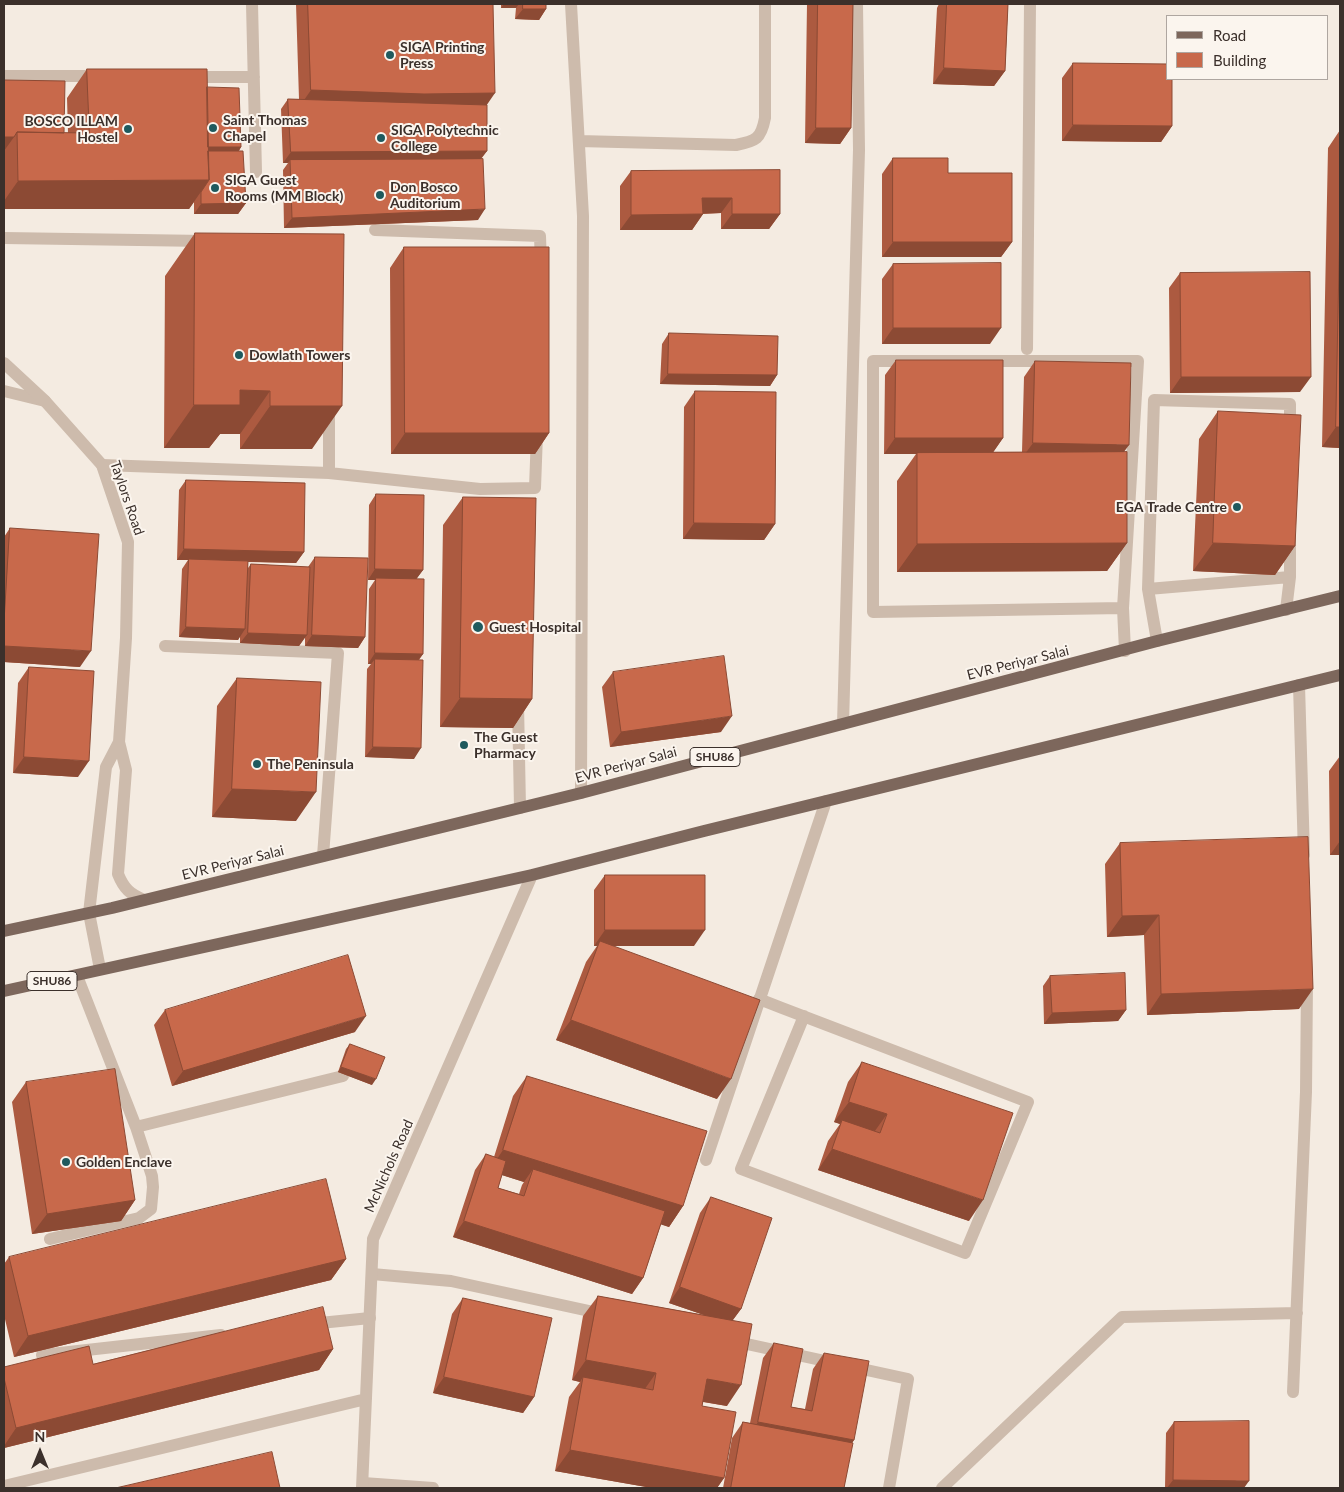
<!DOCTYPE html>
<style>
body{margin:0}
#map{position:relative;width:1344px;height:1492px;overflow:hidden;background:#f4ebe1;font-family:Lato,sans-serif}
canvas{display:block}
.frame{position:absolute;inset:0;border:5px solid #3b302b;pointer-events:none}
.legend{position:absolute;left:1166px;top:15px;width:162px;height:65px;box-sizing:border-box;background:#fbf5ee;border:1px solid #aea6a0;margin:0;padding:6px 9px;list-style:none;font-size:15px;color:#3b302b}
.legend li{display:flex;align-items:center;gap:10px;height:25px}
.legend b{width:25px;border:1px solid #aea6a0}
.north{position:absolute;left:15px;top:1427px;width:50px;height:50px;-webkit-text-stroke:4px #fbf5ee;paint-order:stroke;rotate:0deg;font-size:14px;font-weight:700;line-height:20px;text-align:center;color:#3b302b}
.north::after{content:'';display:block;margin:auto;width:18px;height:22px;background:#3b302b;clip-path:polygon(50% 0,100% 100%,50% 72%,0 100%)}
</style>
<div id="map">
<canvas width="1344" height="1492"></canvas>
<div class="frame"></div>
<ul class="legend">
<li><b style="height:6px;background:#7d675c"></b>Road</li>
<li><b style="height:14px;background:#c8694b"></b>Building</li>
</ul>
<div class="north">N</div>
</div>
<script>
const c = document.querySelector('canvas').getContext('2d');
c.lineJoin = 'round';
function strokePath(path, color, width, dash) {
  c.strokeStyle = color;
  c.lineWidth = width;
  c.lineCap = dash ? 'butt' : 'round';
  c.setLineDash(dash || []);
  c.stroke(path);
}
function fill(path, color) {
  c.fillStyle = color;
  c.fill(path, 'evenodd');
}
function drawText(font, color, halo, rows, align = 'center') {
  c.font = font + ' Lato,sans-serif';
  c.lineWidth = 4;
  c.setLineDash([]);
  c.textBaseline = 'middle';
  c.strokeStyle = halo;
  c.fillStyle = color;
  for (const [text, x, y, turn = 0] of rows) {
    c.save();
    c.translate(x, y);
    c.rotate((+turn || 0) * Math.PI / 180);
    c.textAlign = isNaN(turn) ? turn : align;
    if (halo) c.strokeText(text, 0, 0);
    c.fillText(text, 0, 0);
    c.restore();
  }
}
const service = new Path2D(`
 M873,361H1138L1123,608L873,612Z
 M1148,589L1290,577
 M1123,608L1125,651
 M1286,610L1290,577V538
 M1157,641L1148,589L1154,400L1290,404V430
 M1299,685L1304,855
 M518,703L520,808
 M759,999L782,1008L1028,1102L965,1253L741,1169L804,1016
 M136,1127L343,1076
 M706,1160L826,801
 M50,1239L139,1218L151,1209L153,1187L152,1176L136,1127L77,976
 M372,1274L451,1281L603,1314
 M310,1324L370,1318
 M733,1341L908,1379L889,1488
 M42,1355L221,1335
 M1293,1392L1306,1092L1307,982
 M363,1483L433,1488
 M942,1488L1122,1317L1297,1313`);
const minor = new Path2D(`
 M252,4L256,172
 M571,4L583,216L581,793
 M4,76H99
 M191,77H254
 M579,141L736,145C756,141 761,139 765,118V4
 M375,230L540,236L541,264
 M4,238L206,241
 M1027,349L1030,4
 M4,391L45,401
 M329,409V473
 M102,465L329,473L480,489L535,488L537,434
 M165,646L338,653L323,856
 M843,724L859,150L857,4
 M4,1486L366,1399
 M362,1488L373,1239L532,875`);
const tertiary = new Path2D(`
 M4,363L45,401L102,465L128,542L126,638L119,742L126,770L118,874C124,889 130,894 144,900
 M100,969L89,913L106,767L119,742`);
const primary = new Path2D(`
 M4,931L112,908L581,793L1157,641L1340,596
 M4,991L532,875L704,831L1340,675`);
const wall = new Path2D(`
 M296,4H493L487,105V151L481,159L478,220L284,228L283,170L288,163H283L281,109L288,99H299Z
 M501,4H546V9L539,20L515,19L516,8H501Z
 M807,4H853L851,128L840,144L805,143Z
 M939,4H1008L1005,71L994,86L933,84L937,8Z
 M1073,63L1172,126L1161,142L1062,141V78Z
 M87,69L207,87L241,147L239,151L246,203L238,214H194V202L189,209H4V80L64,133H68L67,98Z
 M1340,130V448L1322,447L1328,148Z
 M893,158L948,173L1012,242L1001,257H882V174Z
 M780,170V214L769,229H721V213L703,214L692,230H620V186L631,171Z
 M195,233L312,449H240V434H220L209,448H164L165,276Z
 M404,247L549,433L535,454H391L390,268Z
 M893,264L990,344H882V279Z
 M1180,273L1300,392L1170,393L1169,288Z
 M669,333L777,375L770,386L660,384L662,344Z
 M896,360L1003,438L993,452H1022L1024,377L1035,361L1124,452L1127,543L1107,571L897,572V481L916,454H884L885,375Z
 M695,391L775,524L764,540L683,539L684,407Z
 M1218,411L1295,546L1275,575L1193,571L1199,439Z
 M186,480L304,552L296,563L248,562V568L251,564L308,567L315,557L365,637L358,648L305,646V637L299,646L240,643V636L238,640L179,637L182,569L188,560H177L179,490Z
 M376,494L423,570L416,579L423,654L419,660L414,759L365,757L367,669L371,664H368L369,589L375,580H368L369,505Z
 M463,497L532,699L513,728L440,727L443,525Z
 M10,528L80,667L4,662V537Z
 M29,667L78,777L13,773L18,683Z
 M613,672L721,732L610,747L602,687Z
 M237,678L296,821L212,817L217,706Z
 M1340,756V855H1330L1329,771Z
 M1120,843L1299,1009L1147,1015L1144,935L1107,937L1105,864Z
 M605,875L694,946H612L717,1099L556,1040L586,962L597,946H594V890Z
 M1050,976L1126,1010L1118,1021L1044,1024L1043,986Z
 M165,1010L355,1032L172,1086L154,1025Z
 M350,1044L372,1085L338,1072L346,1049Z
 M862,1062L969,1221L818,1170L828,1141L840,1124L834,1122L848,1082Z
 M527,1076L683,1206L669,1227L661,1224L643,1278L632,1294L453,1237L475,1170L486,1154L494,1157L513,1096ZM502,1175L524,1182L522,1185L519,1194L498,1188Z
 M26,1082L135,1200L121,1221L32,1234L12,1102Z
 M711,1197L741,1309L732,1321L727,1406L703,1402L702,1406L724,1478L717,1488H652L555,1471L569,1397L580,1382L572,1380L583,1316L598,1296L704,1315L669,1303L700,1213Z
 M9,1257L346,1259L331,1280L14,1357L4,1315V1264Z
 M463,1298L534,1397L523,1413L433,1393L452,1314Z
 M774,1343L791,1407L805,1409L813,1369L824,1353L854,1440L852,1443L844,1488H723L732,1438L743,1422L750,1423L763,1358Z
 M333,1349L319,1370L4,1448V1367L93,1364Z
 M1174,1422L1244,1488H1165L1166,1433Z`);
const shadedWall = new Path2D(`
 M504,4H519L516,8H501Z
 M523,9H546L539,20L515,19Z
 M944,68L1005,71L994,86L933,84Z
 M311,90L495,93L484,109L300,106Z
 M1073,125L1172,126L1161,142L1062,141Z
 M816,128H851L840,144L805,143Z
 M4,137H14L4,151Z
 M202,147H241L234,158H200Z
 M487,151L479,161L290,160L288,163H283L291,152Z
 M209,180L189,209H4V201L18,181Z
 M702,198H732L721,213L691,214Z
 M246,203L238,214H194L201,204Z
 M485,209L478,220L284,228L292,218Z
 M703,214L692,230H620L631,215Z
 M732,214H780L769,229H721Z
 M893,242H1012L1001,257H882Z
 M893,328H1001L990,344H882Z
 M668,374L777,375L770,386L660,384Z
 M1181,377H1311L1300,392L1170,393Z
 M240,390L270,391L240,434H220L209,448H164L194,405Z
 M270,406H342L312,449H240Z
 M1336,427H1340V448L1322,447Z
 M405,433H549L535,454H391Z
 M895,438H1003L992,454H884Z
 M1033,443L1129,445L1118,460L1022,458Z
 M694,523L775,524L764,540L683,539Z
 M1127,543L1107,571L897,572L917,544Z
 M1213,543L1295,546L1275,575L1193,571Z
 M184,549L304,552L296,563L189,560V559L188,560H177Z
 M375,569L423,570L415,581L376,578L375,580H368Z
 M186,627L245,629L238,640L179,637Z
 M248,633L307,635L299,646L240,643Z
 M312,635L365,637L358,648L305,646Z
 M4,646L91,651L80,667L4,662Z
 M375,653L423,654L415,664L375,659L371,664H368Z
 M460,698L532,699L513,728L440,727Z
 M732,716L721,732L610,747L621,732Z
 M373,747L421,748L414,759L365,757Z
 M24,757L89,761L78,777L13,773Z
 M232,789L316,792L296,821L212,817Z
 M1340,841V855H1330Z
 M1159,915L1144,935L1107,937L1122,916Z
 M605,930H705L694,946H598L600,941L597,946H594Z
 M1313,989L1299,1009L1147,1015L1161,994Z
 M1126,1010L1118,1021L1044,1024L1052,1013Z
 M366,1016L355,1032L172,1086L183,1071Z
 M571,1020L731,1079L717,1099L556,1040Z
 M341,1067L376,1079L372,1085L338,1072Z
 M849,1102L887,1114L872,1135L842,1120L840,1124L834,1122Z
 M832,1149L983,1200L969,1221L818,1170Z
 M503,1150L683,1206L669,1227L528,1183L533,1169L524,1182L489,1171Z
 M135,1200L121,1221L32,1234L47,1214Z
 M464,1221L643,1278L632,1294L453,1237Z
 M346,1259L331,1280L14,1357L28,1336Z
 M680,1287L741,1309L730,1324L669,1303Z
 M333,1349L319,1370L4,1448V1446L16,1428Z
 M586,1360L656,1373L642,1393L583,1377L580,1382L572,1380Z
 M444,1377L534,1397L523,1413L433,1393Z
 M707,1379L741,1385L727,1406L693,1400Z
 M758,1422L854,1440L843,1456L747,1438Z
 M570,1450L724,1478L717,1488H652L555,1471Z
 M1173,1480L1249,1481L1244,1488H1167Z`);
const building = new Path2D(`
 M308,4H493L495,93L424,94L311,90Z
 M523,4H546V9H523Z
 M818,4H853L851,128H816Z
 M947,4H1008L1005,71L944,68Z
 M1073,63L1168,64V79H1172V126L1073,125Z
 M87,69H207L209,180L18,181L17,132L89,133Z
 M4,80L65,81L64,133L17,132L14,137H4Z
 M207,87L239,88L241,147H208Z
 M288,99L487,105V151L291,152Z
 M208,151H243L246,203L201,204V192L209,180Z
 M893,158H948V173H1012V242H893Z
 M483,159L485,209L292,218L290,160Z
 M780,170V214H732V198H702L703,214L631,215V171Z
 M1340,218V427H1336Z
 M195,233L344,234L342,406H270V391L240,390V405H194Z
 M404,247H549V433H405Z
 M1001,263V328H893V264Z
 M1310,272L1311,377H1181L1180,273Z
 M669,333L778,336L777,375L668,374Z
 M896,360H1003V438H895Z
 M1035,361L1131,363L1129,445L1033,443Z
 M695,391L776,392L775,524L694,523Z
 M1218,411L1301,415L1295,546L1213,543Z
 M1127,452V543L917,544V453Z
 M186,480L305,483L304,552L184,549Z
 M376,494L424,495L423,570L375,569Z
 M463,497L536,498L532,699L460,698Z
 M10,528L99,534L91,651L4,646V622Z
 M315,557L368,558L365,637L312,635Z
 M189,559L248,561L245,629L186,627Z
 M251,564L310,567L307,635L248,633Z
 M376,578L424,579L423,654L375,653Z
 M724,656L732,716L621,732L613,672Z
 M375,659L423,660L421,748L373,747Z
 M29,667L94,671L89,761L24,757Z
 M237,678L321,682L316,792L232,789Z
 M1308,837L1313,989L1161,994L1159,915L1122,916L1120,843Z
 M605,875H705V930H605Z
 M600,941L760,1000L731,1079L571,1020Z
 M348,955L366,1016L183,1071L165,1010Z
 M1125,973L1126,1010L1052,1013L1050,976Z
 M350,1044L385,1057L376,1079L341,1067Z
 M862,1062L1013,1113L983,1200L832,1149L842,1120L880,1133L887,1114L849,1102Z
 M115,1069L135,1200L47,1214L26,1082Z
 M527,1076L707,1131L683,1206L503,1150Z
 M486,1154L506,1161L498,1188L524,1196L533,1169L665,1211L643,1278L464,1221Z
 M326,1179L346,1259L28,1336L9,1257Z
 M711,1197L772,1218L741,1309L680,1287Z
 M598,1296L752,1324L741,1385L707,1379L702,1406L736,1412L724,1478L570,1450L583,1377L653,1390L656,1373L586,1360Z
 M463,1298L552,1318L534,1397L444,1377Z
 M323,1307L333,1349L16,1428L4,1378V1367L89,1346L93,1364Z
 M774,1343L803,1349L791,1407L812,1411L824,1353L869,1361L854,1440L758,1422Z
 M1249,1421V1481L1173,1480L1174,1422Z
 M743,1422L853,1443L844,1488H731Z
 M272,1452L280,1488H116Z`);
const markers = [
 [390,55,5,"#1f5a5e"],
 [213,128,5,"#1f5a5e"],
 [128,129,5,"#1f5a5e"],
 [381,138,5,"#1f5a5e"],
 [215,188,5,"#1f5a5e"],
 [380,195,5,"#1f5a5e"],
 [239,355,5,"#1f5a5e"],
 [1237,507,5,"#1f5a5e"],
 [478,627,6,"#1f5a5e"],
 [464,745,5,"#1f5a5e"],
 [257,764,5,"#1f5a5e"],
 [66,1162,5,"#1f5a5e"]
];
const shields = [
 [715,757,50],
 [52,981,50]
];
const shieldNames = [
 ["SHU86",715,757],
 ["SHU86",52,981]
];
const poiNames = [
 ["SIGA Printing",400,47],
 ["Press",400,63],
 ["Saint Thomas",223,120],
 ["Chapel",223,136],
 ["BOSCO ILLAM",118,121,"right"],
 ["Hostel",118,137,"right"],
 ["SIGA Polytechnic",391,130],
 ["College",391,146],
 ["SIGA Guest",225,180],
 ["Rooms (MM Block)",225,196],
 ["Don Bosco",390,187],
 ["Auditorium",390,203],
 ["Dowlath Towers",249,355],
 ["EGA Trade Centre",1227,507,"right"],
 ["Guest Hospital",489,627],
 ["The Guest",474,737],
 ["Pharmacy",474,753],
 ["The Peninsula",267,764],
 ["Golden Enclave",76,1162]
];
const streetNames = [
 ["Taylors Road",127,498,71],
 ["EVR Periyar Salai",1018,663,-14],
 ["EVR Periyar Salai",626,765,-15],
 ["EVR Periyar Salai",233,863,-14],
 ["McNichols Road",389,1166,-66]
];
strokePath(service, '#cdbbac', 12);
strokePath(minor, '#cdbbac', 12);
strokePath(tertiary, '#cdbbac', 12);
strokePath(primary, '#7d675c', 12);
fill(wall, '#ac5a40');
fill(shadedWall, '#8c4a34');
fill(building, '#c8694b');
strokePath(building, '#8c4a34', 1);
for (const [x, y, r, color] of markers) {
  const dot = new Path2D();
  dot.arc(x, y, r, 0, 2 * Math.PI);
  c.fillStyle = color;
  c.fill(dot);
  strokePath(dot, '#fbf5ee', 2);
}
for (const [x, y, w] of shields) {
  const box = new Path2D();
  box.roundRect(x - w / 2, y - 9.5, w, 19, 4);
  c.fillStyle = '#fbf5ee';
  c.fill(box);
  strokePath(box, '#3b302b', 1);
}
drawText('bold 12px', '#3b302b', null, shieldNames);
drawText('bold 14px', '#3b302b', '#fbf5ee', poiNames, 'left');
drawText('14px', '#3b302b', '#fbf5ee', streetNames);
</script>
